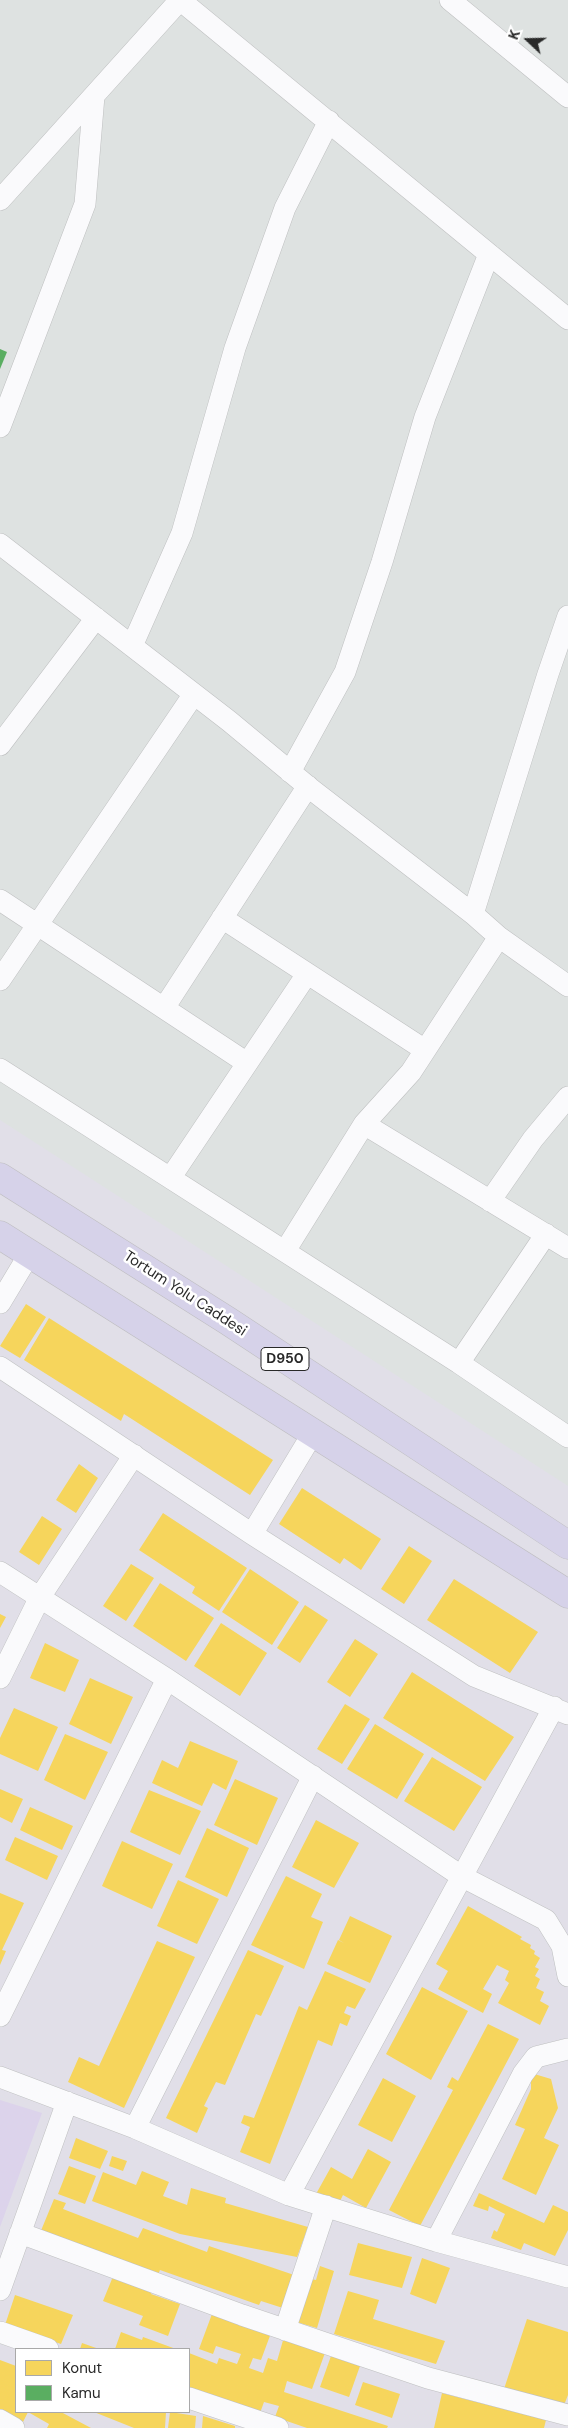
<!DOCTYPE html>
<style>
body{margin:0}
#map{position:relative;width:568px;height:2428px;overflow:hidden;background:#e1dfe8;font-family:"DM Sans",sans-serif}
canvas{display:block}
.legend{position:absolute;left:15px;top:2348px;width:175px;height:65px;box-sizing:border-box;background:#fff;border:1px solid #a9a9a9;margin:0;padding:6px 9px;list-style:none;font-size:15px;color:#292929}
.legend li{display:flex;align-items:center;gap:10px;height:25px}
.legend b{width:25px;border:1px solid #a9a9a9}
.north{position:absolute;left:503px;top:15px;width:50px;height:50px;-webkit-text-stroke:4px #fff;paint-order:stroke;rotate:291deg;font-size:14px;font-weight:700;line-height:20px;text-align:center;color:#292929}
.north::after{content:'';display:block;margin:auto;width:18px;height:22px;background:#292929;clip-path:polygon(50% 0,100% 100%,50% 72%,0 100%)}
</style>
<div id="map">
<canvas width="568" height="2428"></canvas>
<ul class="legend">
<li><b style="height:14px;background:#f6d55c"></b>Konut</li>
<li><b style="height:14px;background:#5aae61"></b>Kamu</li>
</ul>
<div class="north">K</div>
</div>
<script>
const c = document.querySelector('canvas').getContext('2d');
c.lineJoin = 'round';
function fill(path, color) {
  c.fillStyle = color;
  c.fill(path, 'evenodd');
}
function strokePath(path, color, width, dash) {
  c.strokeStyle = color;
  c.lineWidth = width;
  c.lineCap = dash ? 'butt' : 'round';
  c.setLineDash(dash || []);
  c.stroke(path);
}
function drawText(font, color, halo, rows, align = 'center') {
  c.font = font + ' "DM Sans",sans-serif';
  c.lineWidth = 5;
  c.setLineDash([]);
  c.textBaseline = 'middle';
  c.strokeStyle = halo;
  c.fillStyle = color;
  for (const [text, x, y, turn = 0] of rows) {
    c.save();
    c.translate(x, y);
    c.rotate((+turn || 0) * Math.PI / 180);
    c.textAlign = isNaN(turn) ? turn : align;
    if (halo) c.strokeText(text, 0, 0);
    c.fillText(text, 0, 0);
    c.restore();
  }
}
const industrial = new Path2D(`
 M0,0H568V1486L0,1120Z`);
const education = new Path2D(`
 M0,2100L42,2113L0,2227Z`);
const homes = new Path2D(`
 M26,1304L46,1317L20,1358L0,1346Z
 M49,1318L273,1460L250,1495L124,1414L121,1421L24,1360Z
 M79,1464L98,1478L76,1513L56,1500Z
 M302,1488L381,1539L361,1570L344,1558L340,1564L279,1524Z
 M163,1513L247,1568L219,1611L192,1593L195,1587L139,1550Z
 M42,1516L62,1529L39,1565L19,1552Z
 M409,1546L432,1561L404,1604L381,1589Z
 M131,1564L154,1578L126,1621L103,1606Z
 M250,1569L299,1602L272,1645L222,1612Z
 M454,1579L538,1632L510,1673L427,1620Z
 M160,1583L214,1618L186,1661L133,1626Z
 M305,1605L328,1620L300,1663L277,1648Z
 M0,1614L6,1617L0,1628Z
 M221,1623L267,1653L240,1696L194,1666Z
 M355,1639L378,1654L350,1697L327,1682Z
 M45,1643L79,1660L65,1692L30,1678Z
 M412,1672L514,1737L485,1781L383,1718Z
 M90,1678L133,1697L111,1744L69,1724Z
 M345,1704L370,1719L342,1764L317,1749Z
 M14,1708L58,1727L38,1771L0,1754V1738Z
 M375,1724L424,1754L397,1799L347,1769Z
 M65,1734L108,1752L85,1800L44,1780Z
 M190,1741L238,1761L226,1790L213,1783L202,1806L152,1783L162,1760L178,1768Z
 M432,1757L482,1787L454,1831L404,1801Z
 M235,1779L278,1798L257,1845L214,1825Z
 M0,1789L23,1799L12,1823L0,1817Z
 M149,1790L201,1811L180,1855L130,1832Z
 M30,1807L73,1826L62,1850L20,1830Z
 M316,1820L359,1843L334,1888L292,1867Z
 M207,1828L249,1848L227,1897L185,1877Z
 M15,1837L58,1856L47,1880L5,1860Z
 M122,1841L173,1864L152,1909L102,1886Z
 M286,1876L322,1894L311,1917L323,1922L304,1969L251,1945Z
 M178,1880L219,1899L197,1944L157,1926Z
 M0,1893L24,1903L2,1950L6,1951L0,1965Z
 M468,1906L522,1937L520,1939L531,1945L530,1948L535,1951L534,1954L540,1958L535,1967L539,1969L535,1976L540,1979L536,1988L544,1992L540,2001L549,2006L540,2025L498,2003L509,1983L505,1980L509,1971L497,1965L483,1989L492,1994L483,2013L438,1989L448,1971L436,1964Z
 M350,1916L392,1936L370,1983L327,1964L338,1940L344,1943L339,1940Z
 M157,1941L195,1957L124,2108L68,2082L79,2057L99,2066Z
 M248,1950L284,1966L261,2016L256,2014L225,2085L216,2082L204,2106L208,2108L197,2133L166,2118Z
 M325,1971L366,1989L355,2009L347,2006L344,2013L351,2016L347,2026L340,2023L332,2046L318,2040L270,2164L240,2152L250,2127L241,2123L244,2115L254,2118L299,2006L307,2010Z
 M422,1987L468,2011L431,2080L386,2054Z
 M488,2024L519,2039L420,2226L389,2210L453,2090L447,2087L452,2077L458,2081Z
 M531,2073L551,2079L558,2108L544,2138L559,2145L536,2195L502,2179L525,2129L515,2125L531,2089Z
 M383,2078L416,2096L392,2142L358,2125Z
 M76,2138L108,2151L100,2169L69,2158Z
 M368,2149L391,2162L366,2208L343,2195L338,2205L316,2194L331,2167L352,2179Z
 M112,2156L127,2161L123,2171L109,2166Z
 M69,2166L96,2176L85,2204L58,2194Z
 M142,2171L169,2182L163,2196L187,2205L191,2188L226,2198L225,2203L308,2227L297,2257L180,2234L92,2201L103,2172L136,2185Z
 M479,2193L544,2223L553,2205L568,2212V2230L555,2256L524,2243L521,2250L491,2238L494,2230L497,2232L505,2214L489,2206L488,2211L473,2206Z
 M54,2199L66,2203L63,2209L138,2238L143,2228L207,2252L209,2246L297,2276L286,2309L261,2301L259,2305L160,2270L158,2275L40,2233Z
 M358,2243L412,2257L402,2288L349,2275Z
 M422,2258L450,2268L436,2304L410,2294Z
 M320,2266L334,2271L317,2328L296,2322L311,2279L316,2280Z
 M114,2274L153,2289L151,2294L180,2304L168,2336L139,2325L143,2316L103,2301Z
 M348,2291L379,2300L373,2319L445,2341L436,2364L334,2334Z
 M15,2295L73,2315L61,2344L5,2325Z
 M212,2314L271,2333L261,2360L253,2358L249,2368L263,2373L268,2358L277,2361L284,2337L326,2350L312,2389L287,2381L284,2392L388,2426L387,2428H307L275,2417L279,2406L264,2402L260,2413L189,2387V2353L217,2364L219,2358L237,2364L241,2354L216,2346L213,2354L199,2349Z
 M527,2319L568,2332V2395L564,2405L504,2389Z
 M121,2332L142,2340L143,2337L176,2349H115Z
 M82,2343L99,2349H80Z
 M331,2356L360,2366L349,2397L320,2387Z
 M0,2360L16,2366V2412H28L22,2424L0,2412Z
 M363,2382L400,2394L392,2418L355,2405Z
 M442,2393L546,2420L544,2428H434Z
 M28,2412H61L91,2428H47L49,2424Z
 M94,2412H166L165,2428H134Z
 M170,2412L196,2416L195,2428H168Z
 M203,2416L235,2426V2428H202Z`);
const public = new Path2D(`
 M0,349L7,352L0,369Z`);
const minor = new Path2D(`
 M180,0L568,319
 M450,0L568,97
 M0,200L180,0
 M0,427L85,204L94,96
 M0,544L229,721L311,789L473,914L499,937L568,986
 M132,646L182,533L235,348L285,208L329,121
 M0,745L96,618
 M290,772L345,672L382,562L425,417L489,254
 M0,900L247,1063
 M473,914L548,674L568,616
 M222,918L425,1050
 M0,980L194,694
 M164,1008L308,786
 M0,1069L459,1363L568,1437
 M364,1124L568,1248
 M171,1177L307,974
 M490,1201L533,1139L568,1097
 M285,1251L364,1124L411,1072L499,937
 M0,1303L30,1253
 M459,1363L546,1234
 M0,1367L252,1534L474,1676L568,1714
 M252,1534L313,1433
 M0,1572L167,1679L461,1876L546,1920L562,1946L568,1976
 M0,1678L40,1597L134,1455
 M0,2016L167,1679
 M0,2077L135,2128L289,2195L436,2241L568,2277
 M135,2128L313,1776
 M289,2195L554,1707
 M20,2233L242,2315L428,2378L568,2415
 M436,2241L523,2074L536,2057L568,2049
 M0,2290L67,2102
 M285,2330L326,2206
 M0,2332L48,2349
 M189,2398L278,2428
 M0,2420L14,2428`);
const highway = new Path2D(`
 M0,1177L228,1321L568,1545
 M0,1235L568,1594`);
const shields = [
 [285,1359,48]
];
const shieldNames = [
 ["D950",285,1359]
];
const streetNames = [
 ["Tortum Yolu Caddesi",185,1294,33]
];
fill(industrial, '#dee2e1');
fill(education, '#dcd3eb');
fill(homes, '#f6d55c');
fill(public, '#5aae61');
strokePath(minor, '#bfc0c1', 22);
strokePath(highway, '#bebdc0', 29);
strokePath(minor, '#fafafc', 21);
strokePath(highway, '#d6d2e9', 28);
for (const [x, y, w] of shields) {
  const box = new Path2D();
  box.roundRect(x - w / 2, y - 11.5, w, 23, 4);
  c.fillStyle = '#fff';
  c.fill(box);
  strokePath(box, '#292929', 1);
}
drawText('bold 14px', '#292929', null, shieldNames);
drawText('15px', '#292929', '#fff', streetNames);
</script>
